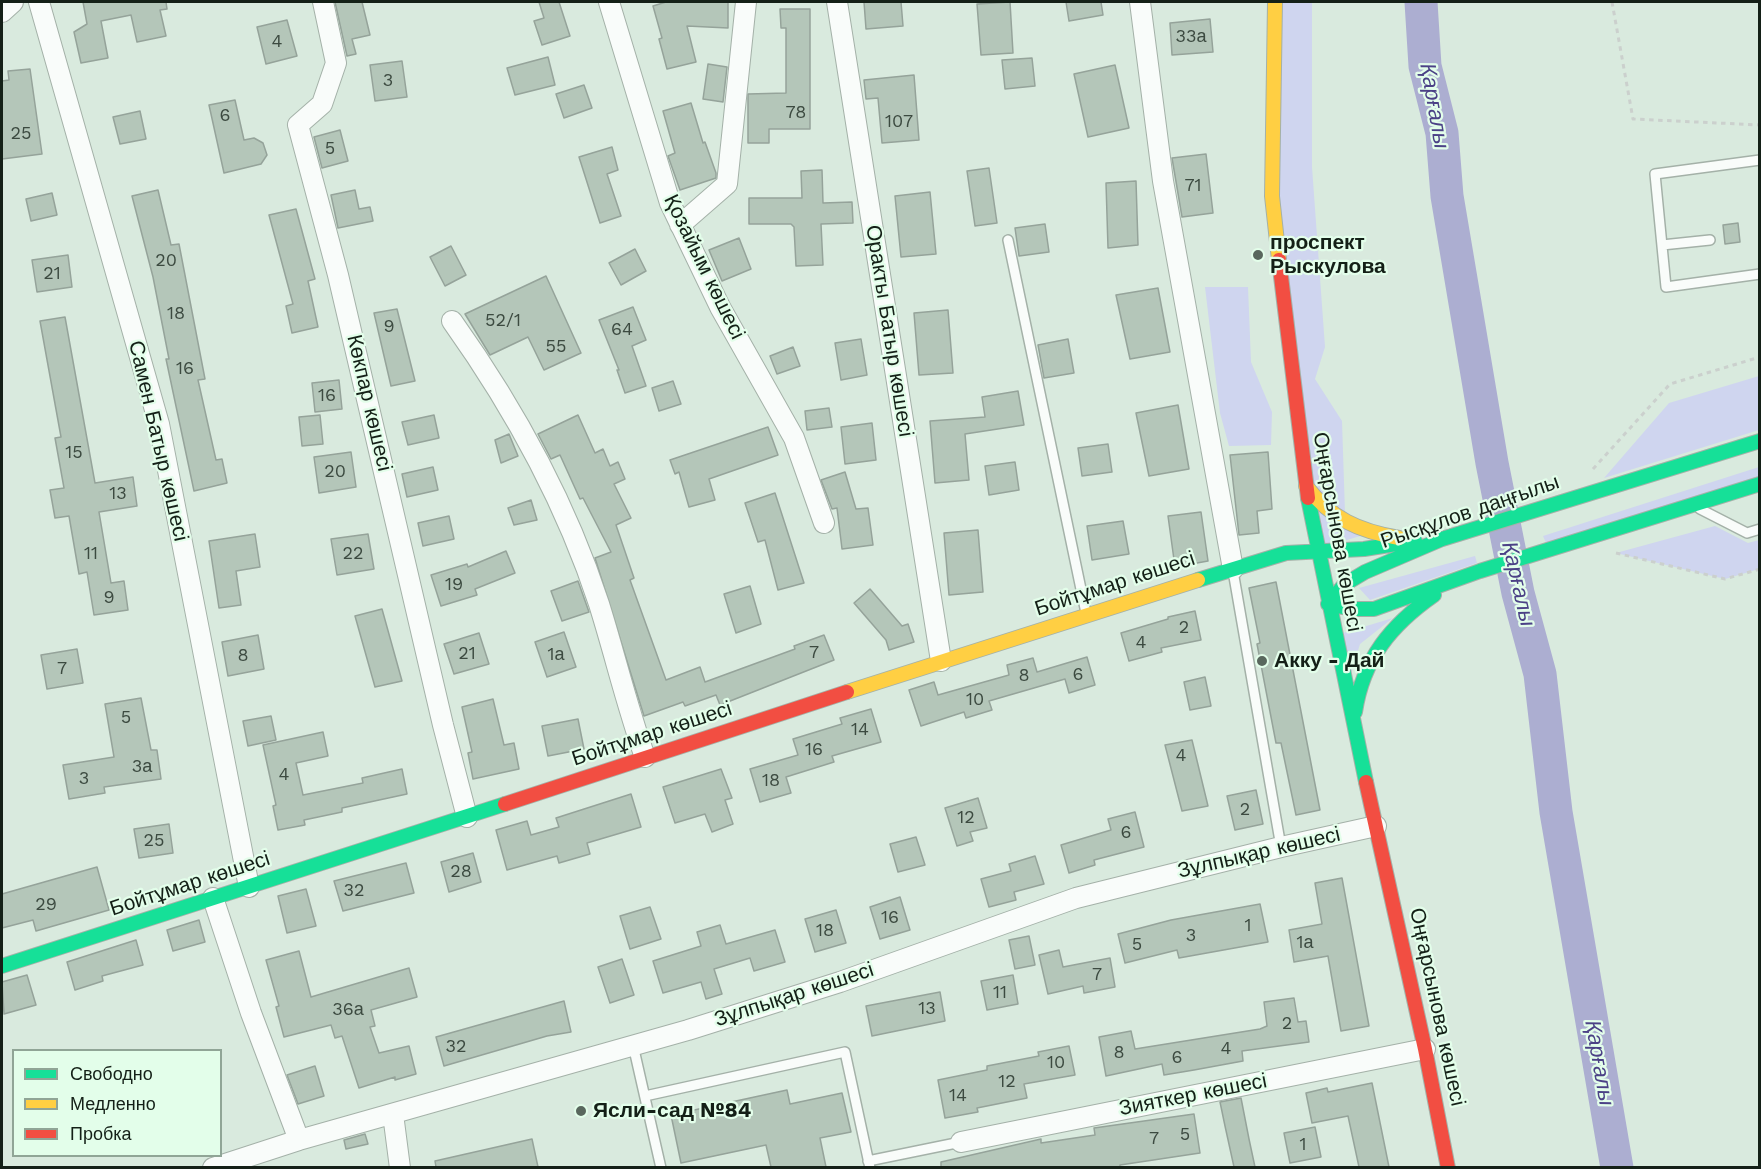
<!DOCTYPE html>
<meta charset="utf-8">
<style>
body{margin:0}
#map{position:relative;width:1761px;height:1169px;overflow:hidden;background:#d9eade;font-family:"Work Sans",sans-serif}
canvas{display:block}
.frame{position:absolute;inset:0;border:3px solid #142017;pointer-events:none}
.legend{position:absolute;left:12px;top:1049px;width:210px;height:108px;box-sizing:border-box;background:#e3feea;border:2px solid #90a596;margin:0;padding:8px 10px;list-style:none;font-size:18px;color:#142017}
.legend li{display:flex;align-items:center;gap:12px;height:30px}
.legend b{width:30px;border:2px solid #90a596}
</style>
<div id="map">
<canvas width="1761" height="1169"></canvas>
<div class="frame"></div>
<ul class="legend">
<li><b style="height:8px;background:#16e098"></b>Свободно</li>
<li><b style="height:8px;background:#ffcf43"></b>Медленно</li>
<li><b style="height:8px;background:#f24e42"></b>Пробка</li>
</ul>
</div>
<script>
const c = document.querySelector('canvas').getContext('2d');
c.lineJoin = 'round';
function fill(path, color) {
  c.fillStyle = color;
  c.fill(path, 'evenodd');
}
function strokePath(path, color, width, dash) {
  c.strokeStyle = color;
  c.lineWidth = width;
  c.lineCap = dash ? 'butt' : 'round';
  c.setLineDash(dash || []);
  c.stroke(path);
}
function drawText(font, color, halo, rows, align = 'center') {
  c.font = font + ' "Work Sans",sans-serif';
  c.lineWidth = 4.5;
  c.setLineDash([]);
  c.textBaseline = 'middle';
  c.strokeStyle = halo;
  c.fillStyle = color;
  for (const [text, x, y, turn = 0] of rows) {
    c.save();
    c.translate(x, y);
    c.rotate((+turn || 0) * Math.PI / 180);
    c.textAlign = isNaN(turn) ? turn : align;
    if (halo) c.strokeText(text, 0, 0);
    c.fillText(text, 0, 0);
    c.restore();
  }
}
const green = new Path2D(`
 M1275,2H1312V167L1325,347L1315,379L1342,421L1345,513L1370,533L1317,549L1272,196Z
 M1205,287H1248L1251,362L1272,412L1271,445L1229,446L1220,413Z
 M1759,376V430L1604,478L1669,403Z
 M1759,467V477L1546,543L1543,536Z
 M1715,526L1748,543L1759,540V569L1725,579L1616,553Z
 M1475,556L1477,563L1370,600L1359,588Z
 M1393,618L1360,644L1349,680L1343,633Z`);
const river = new Path2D(`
 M1421,2L1425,66L1442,133L1447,196L1492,463L1518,593L1540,674L1556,812L1617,1168`);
const building = new Path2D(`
 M83,2H166L167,9L160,10L166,36L137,42L131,15L101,21L108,58L81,63L74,32L87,24Z
 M335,2H362L370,35L352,39L356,54L347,56Z
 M539,2H559L570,36L542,45L534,21L544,18Z
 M666,2H728V28L687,26L696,62L667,69L659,39L662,38L653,6Z
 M864,2H901L903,26L866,29Z
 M1010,2L1013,53L981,55L977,4Z
 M1066,2H1101L1103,15L1069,21Z
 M780,9H810V129H769V143H748V94L786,93V28H781Z
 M1210,19L1213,52L1172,55L1170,23Z
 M287,20L297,56L266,64L257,27Z
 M548,57L555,85L515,95L507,68Z
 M1032,58L1035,86L1005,89L1002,60Z
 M402,61L407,97L375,101L370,65Z
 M708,64L727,67L723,102L703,99Z
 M1115,65L1129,128L1088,137L1074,74Z
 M30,69L42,154L2,159V81L9,80L8,71Z
 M914,75L919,140L882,143L878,98L866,99L864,80Z
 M584,85L592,108L564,118L556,94Z
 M235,100L244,140L254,138L263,143L267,155L261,164L224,173L209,105Z
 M691,103L703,143L705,142L716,173V178L680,190L668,156L675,153L663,111Z
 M140,111L146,139L120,144L113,117Z
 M340,130L348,161L322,168L314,137Z
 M612,147L618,170L607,174L621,216L600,223L579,157Z
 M1206,154L1213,213L1182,217L1172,158Z
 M989,168L997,223L975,226L967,171Z
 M822,170L823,203L852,202L853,223L821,224L823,265L796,266L794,227L791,224H749V198H802L801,171Z
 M1136,181L1138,245L1108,248L1106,183Z
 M158,190L171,245L179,244L205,379L198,380L216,460L222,459L227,483L194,491L166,359H169L153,277L132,196Z
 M355,190L359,209L370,207L373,221L338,228L331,195Z
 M930,192L936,254L901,257L895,196Z
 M52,193L57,215L31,221L26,199Z
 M296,209L315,279L308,281L318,327L292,333L286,306L293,304L269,215Z
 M1738,223L1740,242L1725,244L1723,225Z
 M1045,224L1049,252L1019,256L1015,228Z
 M739,238L751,269L722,281L709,250Z
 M451,246L466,275L445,286L430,257Z
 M635,249L646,271L621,285L609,263Z
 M68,255L72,287L37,292L32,260Z
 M546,276L581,353L544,370L528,337L490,355L465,314Z
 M1158,288L1170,352L1130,359L1116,295Z
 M633,307L646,340L632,346L646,386L625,393L617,370H619L599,320Z
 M397,309L415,381L391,386L374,313Z
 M948,310L953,373L919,375L914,313Z
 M65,317L95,483L133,477L137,506L99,512L111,583L124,581L128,610L94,615L87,572L79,574L69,516L55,518L50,490L64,488L55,438L61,437L40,321Z
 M861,339L867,375L841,380L835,343Z
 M1068,339L1074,373L1044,378L1038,345Z
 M793,347L800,366L777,374L770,356Z
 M339,380L342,409L315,412L312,383Z
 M673,381L681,404L659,411L652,388Z
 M1018,391L1024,425L965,434L969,480L935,483L930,421L985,417L982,397Z
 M1178,405L1189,469L1149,476L1136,413Z
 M829,408L832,427L807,430L805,411Z
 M320,415L323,444L302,446L299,417Z
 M434,415L439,438L408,445L402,422Z
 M578,415L595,453L603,449L610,466L618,462L625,479L614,484L631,518L616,525L634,578L630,580L666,680L700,667L705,682L795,649L794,646L824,635L834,660L720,705L716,695L685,706L683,702L644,716L595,558L611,552L583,498L580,499L560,455L551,459L538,434Z
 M872,423L876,460L845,464L841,427Z
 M768,427L778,455L709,479L715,500L689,507L679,472L675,474L670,460Z
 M509,434L518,456L501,463L495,440Z
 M1108,444L1112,472L1082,476L1078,448Z
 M351,452L356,487L319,493L314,457Z
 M1268,452L1272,509L1257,511L1259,533L1239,535L1230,455Z
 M1015,462L1019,490L989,495L985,466Z
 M433,467L438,490L407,497L402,474Z
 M845,472L856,509L868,508L873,545L842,549L837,508L832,509L821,480Z
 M775,493L804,583L778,590L765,540L758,542L745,503Z
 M531,500L537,520L514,525L508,508Z
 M1201,512L1208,561L1175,567L1168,516Z
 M449,516L454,539L423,546L418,523Z
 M1123,521L1129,554L1092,560L1087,526Z
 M978,530L983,592L949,595L944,533Z
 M255,534L260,567L236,571L241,605L219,608L209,541Z
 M368,534L374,569L337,575L331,539Z
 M506,551L515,573L475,589L477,595L441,606L431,575L467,564L468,567Z
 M578,581L589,612L562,621L551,591Z
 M1276,582L1320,810L1296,815L1281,743H1276L1257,644L1260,643L1249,588Z
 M750,586L761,624L736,633L724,594Z
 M870,589L902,626L908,624L914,642L889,650L886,640L854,603Z
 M382,609L402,681L375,687L355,616Z
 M1195,611L1201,640L1161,648L1162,652L1129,661L1121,633L1168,619V617Z
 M564,632L576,667L547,677L535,642Z
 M479,633L489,664L454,674L444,644Z
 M258,635L264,669L228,676L222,642Z
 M77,649L83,683L47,689L41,655Z
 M1087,657L1095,685L1069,693L1065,679L989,701L992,710L966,718L964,712L921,726L909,690L934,682L938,695L1009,675L1007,665L1033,658L1037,672Z
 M1205,677L1211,706L1190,710L1184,682Z
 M141,698L151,750H157L161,779L104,787L105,793L69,799L63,765L114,757L105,704Z
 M493,699L504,745L514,743L519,769L473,779L468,753L472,752L462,707Z
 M871,709L881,742L832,756L834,762L786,777L791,793L760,802L750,769L798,755L793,739L842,724L840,718Z
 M271,716L276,740L248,746L243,721Z
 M578,719L584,749L548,756L542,726Z
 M323,732L328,756L296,763L303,795L363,783L362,778L402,769L407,794L342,808V812L304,820L305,825L278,830L273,806L276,805L263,745Z
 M1192,740L1208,806L1182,811L1165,745Z
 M721,769L732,798L725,800L733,824L712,832L705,814L675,823L663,787Z
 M1256,790L1263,824L1235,830L1227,796Z
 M631,794L641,827L587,843L590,854L559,863L557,856L507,870L496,830L527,821L531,835L559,827L556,818Z
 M978,798L987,828L970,832L973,841L957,846L945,808Z
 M1135,812L1144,847L1094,860L1095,865L1069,873L1061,845L1111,830L1108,819Z
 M169,824L173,853L139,858L134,829Z
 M916,837L925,865L898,872L890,844Z
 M473,853L481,882L449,892L441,862Z
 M1035,856L1044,884L1014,892L1016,900L989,907L981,879L1011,871L1009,864Z
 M406,863L414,893L343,911L334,881Z
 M97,867L109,910L36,931L33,920L2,928V894Z
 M1342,878L1369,1026L1341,1031L1328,956L1294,962L1289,930L1322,924L1315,883Z
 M306,889L316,926L287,933L278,896Z
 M900,897L910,930L880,939L870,907Z
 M1260,904L1268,942L1179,958L1177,950L1125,963L1118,934L1171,920Z
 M650,907L661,939L630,949L620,916Z
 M836,910L846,943L815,952L805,919Z
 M199,920L205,942L173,951L167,930Z
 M720,925L726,944L775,930L785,962L754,971L750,958L714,969L722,994L706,999L701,982L663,993L653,961L701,946L697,932Z
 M1029,936L1035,965L1015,969L1009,940Z
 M136,940L143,965L102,976L103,981L75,990L67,962Z
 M1059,950L1063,967L1110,958L1115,987L1084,993L1083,986L1048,994L1039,955Z
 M299,951L311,997L409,968L417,997L371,1010L375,1026L370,1027L379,1053L409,1046L416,1074L395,1080V1077L359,1088L342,1036L335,1038L331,1025L284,1037L276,1007L279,1006L266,960Z
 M622,959L634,995L610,1003L598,967Z
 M27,975L36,1005L4,1014L2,982Z
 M1013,975L1018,1004L987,1010L981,981Z
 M940,992L945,1021L872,1036L866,1006Z
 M1294,998L1298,1022L1306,1021L1309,1042L1242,1051L1243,1061L1194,1070L1164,1075L1162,1064L1106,1076L1099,1037L1131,1031L1135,1049L1260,1029L1267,1026L1264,1002Z
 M564,1001L571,1032L547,1036L444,1066L436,1037Z
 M1069,1046L1075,1075L1024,1084L1027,1098L977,1108L978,1112L945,1118L938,1080L987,1070V1066L1039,1056L1038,1052Z
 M315,1066L324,1096L298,1104L287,1075Z
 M1372,1083L1389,1167H1359L1348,1116L1312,1123L1306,1093L1327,1088L1328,1092Z
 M787,1090L790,1104L842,1093L851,1132L820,1138L826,1167H771L766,1145L681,1163L671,1115Z
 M1241,1098L1249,1139L1255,1167H1234L1225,1126L1220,1102Z
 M1194,1114L1200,1153L1120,1165V1167H941V1162L1041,1139V1143L1095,1135L1094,1128Z
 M1315,1127L1321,1157L1290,1163L1284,1133Z
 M365,1134L368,1144L346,1149L344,1140Z
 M532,1139L538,1167H436L435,1161Z`);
const path = new Path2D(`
 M1612,2L1633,119L1760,125
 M1593,469L1670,384L1760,357
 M1616,553L1725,579L1760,569`);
const lane = new Path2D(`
 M1760,160L1655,174L1666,287L1760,274
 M1008,240L1086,613
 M1662,245L1710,240
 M1700,509L1747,533L1760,529
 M1233,571L1281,847
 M633,1045L661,1168
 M645,1096L845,1052L870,1168
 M868,1161L961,1142`);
const street = new Path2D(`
 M39,2L159,424L249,887
 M323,2L336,63L322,104L298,125L338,275L443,725L467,817
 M609,2L670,203L720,307L794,438L824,523
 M837,2L941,661
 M1140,2L1163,181L1233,569
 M2,12L13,2
 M680,225L727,184L746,2
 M452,321C514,408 566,503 599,604C615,655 627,707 645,757
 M213,898L251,1013L299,1140
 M393,1114L400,1168
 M961,1142L1425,1049
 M213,1168L299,1140L688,1030L840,982L1076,898L1281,847L1376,826`);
const fast = new Path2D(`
 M1308,498L1366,782
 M1198,580L1286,553L1364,549L1415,541
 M1328,604L1345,584L1365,572L1442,539L1760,441
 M1328,604L1352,609H1374L1480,571L1760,484
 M1355,712C1363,659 1391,625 1434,595
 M2,966L505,804`);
const slow = new Path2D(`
 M1275,2L1272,196L1279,260
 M1306,486C1331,519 1359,531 1399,538
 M847,692L1198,580`);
const jam = new Path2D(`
 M1279,260L1308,498
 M1366,782L1425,1049L1448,1168
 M505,804L847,692`);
const markers = [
 [1258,255,6,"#59675d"],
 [1262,661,6,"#59675d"],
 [581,1111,6,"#59675d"]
];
const numberNames = [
 ["33а",1191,37],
 ["4",277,42],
 ["3",388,81],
 ["78",796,113],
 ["6",225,116],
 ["107",899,122],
 ["25",21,134],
 ["5",330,149],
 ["71",1193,186],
 ["20",166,261],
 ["21",52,274],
 ["18",176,314],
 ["52/1",503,321],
 ["9",389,327],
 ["64",622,330],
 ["55",556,347],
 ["16",185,369],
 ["16",327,396],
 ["15",74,453],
 ["20",335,472],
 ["13",118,494],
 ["11",91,554],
 ["22",353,554],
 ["19",454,585],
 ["9",109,598],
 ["2",1184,628],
 ["4",1141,643],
 ["7",814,653],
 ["21",467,654],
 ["1а",556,655],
 ["8",243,656],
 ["7",62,669],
 ["6",1078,675],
 ["8",1024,676],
 ["10",975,700],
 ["5",126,718],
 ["14",860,730],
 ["16",814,750],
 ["4",1181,756],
 ["3а",142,767],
 ["4",284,775],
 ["3",84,779],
 ["18",771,781],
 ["2",1245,810],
 ["12",966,818],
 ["6",1126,833],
 ["25",154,841],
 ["28",461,872],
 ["32",354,891],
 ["29",46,905],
 ["16",890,918],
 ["1",1248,926],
 ["18",825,931],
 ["3",1191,936],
 ["1а",1305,943],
 ["5",1137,945],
 ["7",1097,975],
 ["11",1000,993],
 ["13",927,1009],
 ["36а",348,1010],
 ["2",1287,1024],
 ["32",456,1047],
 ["4",1226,1049],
 ["8",1119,1053],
 ["6",1177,1058],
 ["10",1056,1063],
 ["12",1007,1082],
 ["14",958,1096],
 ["5",1185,1135],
 ["7",1154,1139],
 ["1",1303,1145]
];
const poiNames = [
 ["проспект",1270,243],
 ["Рыскулова",1270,267],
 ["Акку - Дай",1274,661],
 ["Ясли-сад №84",593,1111]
];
const streetNames = [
 ["Қозайым көшесі",704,267,64],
 ["Оракты Батыр көшесі",889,331,81],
 ["Көкпар көшесі",369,403,77],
 ["Самен Батыр көшесі",158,441,77],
 ["Рысқұлов даңғылы",1470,512,-19],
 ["Оңғарсынова көшесі",1337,532,80],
 ["Бойтұмар көшесі",1115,584,-18],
 ["Бойтұмар көшесі",652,734,-18],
 ["Зұлпықар көшесі",1259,853,-13],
 ["Бойтұмар көшесі",190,884,-18],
 ["Зұлпықар көшесі",794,995,-18],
 ["Оңғарсынова көшесі",1437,1007,78],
 ["Зияткер көшесі",1193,1095,-11]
];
const waterNames = [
 ["Қарғалы",1434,106,80],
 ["Қарғалы",1518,584,77],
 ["Қарғалы",1599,1063,80]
];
fill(green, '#cfd5ef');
strokePath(river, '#acaed1', 33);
fill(building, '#b4c6b9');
strokePath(building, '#95a39a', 1.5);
strokePath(lane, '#a4b1a8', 12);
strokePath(street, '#a4b1a8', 22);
strokePath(fast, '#a4b1a8', 16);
strokePath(slow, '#a4b1a8', 16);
strokePath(jam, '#a4b1a8', 16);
strokePath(path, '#cbd0cd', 3, [4.5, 4.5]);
strokePath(lane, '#f9fcfa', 9);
strokePath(street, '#f9fcfa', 20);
strokePath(fast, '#16e098', 14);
strokePath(slow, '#ffcf43', 14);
strokePath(jam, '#f24e42', 14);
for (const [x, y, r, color] of markers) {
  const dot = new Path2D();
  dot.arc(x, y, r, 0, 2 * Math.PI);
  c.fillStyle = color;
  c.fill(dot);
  strokePath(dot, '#e3feea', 2);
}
drawText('18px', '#3c4a40', null, numberNames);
drawText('bold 21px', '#142017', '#e3feea', poiNames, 'left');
drawText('21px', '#142017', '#e3feea', streetNames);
drawText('italic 22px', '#4b4186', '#e3feea', waterNames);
</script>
